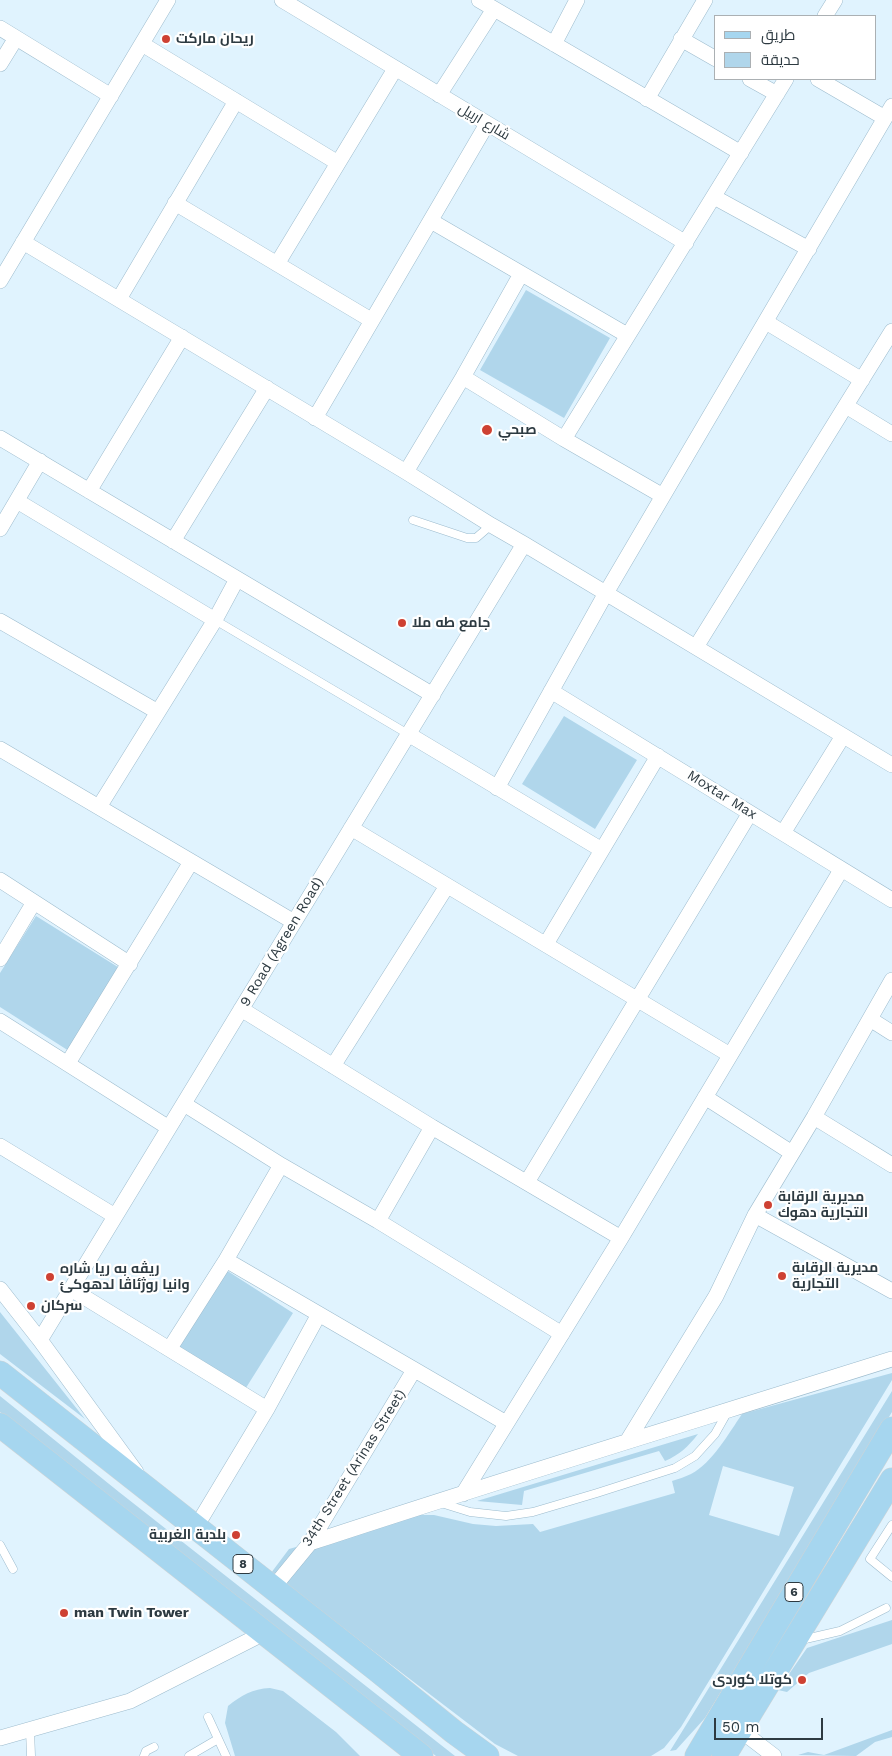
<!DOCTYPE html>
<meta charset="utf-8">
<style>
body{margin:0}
#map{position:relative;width:892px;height:1756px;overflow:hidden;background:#e0f3fe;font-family:"Work Sans",Cairo,sans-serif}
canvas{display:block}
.legend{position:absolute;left:714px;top:15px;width:162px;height:65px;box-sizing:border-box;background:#fff;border:1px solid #abb0b3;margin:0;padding:6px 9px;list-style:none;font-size:15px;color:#2d3a41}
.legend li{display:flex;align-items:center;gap:10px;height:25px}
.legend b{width:25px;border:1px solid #abb0b3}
.scale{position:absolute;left:714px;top:1718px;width:109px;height:22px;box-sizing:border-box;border:2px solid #2d3a41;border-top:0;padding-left:6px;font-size:15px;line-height:18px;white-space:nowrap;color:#2d3a41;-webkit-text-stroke:4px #fff;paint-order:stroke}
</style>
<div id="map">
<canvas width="892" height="1756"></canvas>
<ul class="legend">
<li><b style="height:6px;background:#a6d6ef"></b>طريق</li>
<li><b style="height:14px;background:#b0d6eb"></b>حديقة</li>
</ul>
<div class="scale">50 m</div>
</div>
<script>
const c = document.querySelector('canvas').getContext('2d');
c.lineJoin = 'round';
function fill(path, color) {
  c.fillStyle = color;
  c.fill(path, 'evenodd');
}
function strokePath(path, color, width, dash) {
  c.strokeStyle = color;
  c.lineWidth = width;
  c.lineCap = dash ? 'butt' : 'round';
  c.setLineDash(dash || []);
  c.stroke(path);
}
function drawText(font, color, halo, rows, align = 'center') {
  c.font = font + ' "Work Sans",Cairo,sans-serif';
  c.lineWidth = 4.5;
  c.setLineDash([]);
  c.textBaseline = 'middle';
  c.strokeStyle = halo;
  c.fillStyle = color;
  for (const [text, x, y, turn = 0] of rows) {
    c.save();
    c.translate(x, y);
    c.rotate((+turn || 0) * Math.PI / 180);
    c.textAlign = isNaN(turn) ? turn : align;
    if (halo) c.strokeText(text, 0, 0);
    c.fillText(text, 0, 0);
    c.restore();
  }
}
const green = new Path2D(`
 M526,290L610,338L564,418L480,370Z
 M564,716L637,760L595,829L522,784Z
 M36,916L121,969L69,1051L0,1007V973Z
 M215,1263L293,1313L244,1391L166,1341Z
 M0,1312L85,1419L0,1354Z
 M892,1373V1380L681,1727L664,1748L651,1756H518L495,1744L271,1573L289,1549L410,1515H434L473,1524L496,1526L533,1524L540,1532L675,1493L672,1481C678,1479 685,1477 691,1474C712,1463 729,1433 742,1414ZM723,1466L794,1487L779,1536L709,1515Z
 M892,1391V1412L705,1718L676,1750L670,1751Z
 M0,1396L119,1492L455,1756H436L275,1631L0,1412Z
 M698,1434C688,1447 679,1455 665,1461L659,1451L524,1491L522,1505L477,1501Z
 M892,1620V1644L809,1673L787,1692L778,1690L807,1648Z
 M270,1688L283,1691L336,1732L360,1756H235L225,1723L228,1706C242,1695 252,1689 270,1688Z
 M892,1730V1737L875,1742L856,1756L798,1755L808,1752L824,1755Z`);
const service = new Path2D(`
 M413,520L467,538H476L491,525
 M215,620L408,734
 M441,1503L470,1512L506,1516L533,1512L597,1493L675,1468L695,1456L715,1434L728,1411
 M892,1525L870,1559L892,1577
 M0,1545L13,1569
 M801,1640L840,1631L886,1608
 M208,1717L226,1756
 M30,1730L31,1756
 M144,1756L146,1751L154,1747
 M189,1756L218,1739`);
const minor = new Path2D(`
 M282,0L686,243
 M479,0L741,153
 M825,16L835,0
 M0,28L111,96
 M681,39L716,59
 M142,44L338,163
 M554,44L577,0
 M0,64L16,38
 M750,79L777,94
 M818,79L885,118
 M439,95L494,9
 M647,99L705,0
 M714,197L809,249
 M175,203L371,320
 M431,221L627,335
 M23,242L406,472L491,525L524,544L892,765
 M277,264L395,69
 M0,281L168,0
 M119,299L236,101
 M766,322L862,380
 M463,377L564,439L663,496
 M846,406L892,434
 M315,418L487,124
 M0,438L433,695
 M564,439L786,79
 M406,472L463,377L521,274
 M89,491L182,337
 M17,501L215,620
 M0,529L40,461
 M173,541L267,388
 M0,621L158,712
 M696,647L892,331
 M551,691L892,900
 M408,734L602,850
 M0,749L294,922
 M497,788L606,593L892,106
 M99,807L215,620L237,579
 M351,828L730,1055
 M783,833L843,736
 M0,880L130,964
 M546,944L658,756
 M0,959L34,902
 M241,1009L432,1127L621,1238
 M870,1019L892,1033
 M0,1021L169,1128
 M68,1063L191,862
 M333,1066L447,886
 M705,1097L792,1153
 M184,1104L281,1165L378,1221L562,1334
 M814,1117L892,1165
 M0,1146L115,1216
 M527,1182L750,813
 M755,1215L892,1291
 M378,1221L432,1127
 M226,1260L506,1423
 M0,1289L40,1340L136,1472
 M71,1289L267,1409
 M40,1340L524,544
 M170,1348L226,1260L281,1165
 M628,1440L716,1296L755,1215L814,1117L892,980
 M463,1494L621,1238L841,870
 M196,1527L267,1409L319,1314
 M310,1543C503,1479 698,1420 892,1359
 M273,1588L310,1543L414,1370
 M740,1730L774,1756
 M0,1738L130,1701L264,1633`);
const primary = new Path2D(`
 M0,1373L376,1669L454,1732L487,1756
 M0,1425L421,1756
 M697,1756L892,1429
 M724,1756L892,1480`);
const markers = [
 [166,39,5,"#ce4133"],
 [487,430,6,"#ce4133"],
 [402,623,5,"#ce4133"],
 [768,1205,5,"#ce4133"],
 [782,1276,5,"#ce4133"],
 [50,1277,5,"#ce4133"],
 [31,1306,5,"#ce4133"],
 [236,1535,5,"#ce4133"],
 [64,1613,5,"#ce4133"],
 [802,1680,5,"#ce4133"]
];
const shields = [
 [243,1564,20],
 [794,1592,18]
];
const shieldNames = [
 ["8",243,1564],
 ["6",794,1592]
];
const poiNames = [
 ["ريحان ماركت",176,39],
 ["صبحي",498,430],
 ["جامع طه ملا",412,623],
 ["مديرية الرقابة",778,1197],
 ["التجارية دهوك",778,1213],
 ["مديرية الرقابة",792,1268],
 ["التجارية",792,1284],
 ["ريڤه به ريا شاره",60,1269],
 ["وانيا روژئاڤا لدهوكئ",60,1285],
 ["سركان",41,1306],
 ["بلدية الغربية",226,1535,"right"],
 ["man Twin Tower",74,1613],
 ["كوتلا كوردی",792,1680,"right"]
];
const streetNames = [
 ["شارع اربيل",484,122,31],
 ["Moxtar Max",722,795,32],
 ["9 Road (Agreen Road)",282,942,-59],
 ["34th Street (Arinas Street)",354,1468,-58]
];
fill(green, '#b0d6eb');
strokePath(service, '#9cbbcd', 9);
strokePath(minor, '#9cbbcd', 16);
strokePath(primary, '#d1d4d5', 25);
strokePath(service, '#fff', 8);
strokePath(minor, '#fff', 15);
strokePath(primary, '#a6d6ef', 24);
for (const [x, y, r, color] of markers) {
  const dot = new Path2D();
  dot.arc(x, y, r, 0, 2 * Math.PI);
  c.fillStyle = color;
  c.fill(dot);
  strokePath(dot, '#fff', 2);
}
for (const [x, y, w] of shields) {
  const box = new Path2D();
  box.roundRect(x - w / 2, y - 9.5, w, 19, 4);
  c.fillStyle = '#fff';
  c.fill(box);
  strokePath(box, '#2d3a41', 1);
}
drawText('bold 12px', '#2d3a41', null, shieldNames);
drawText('bold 14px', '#2d3a41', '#fff', poiNames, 'left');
drawText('14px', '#2d3a41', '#fff', streetNames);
</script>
